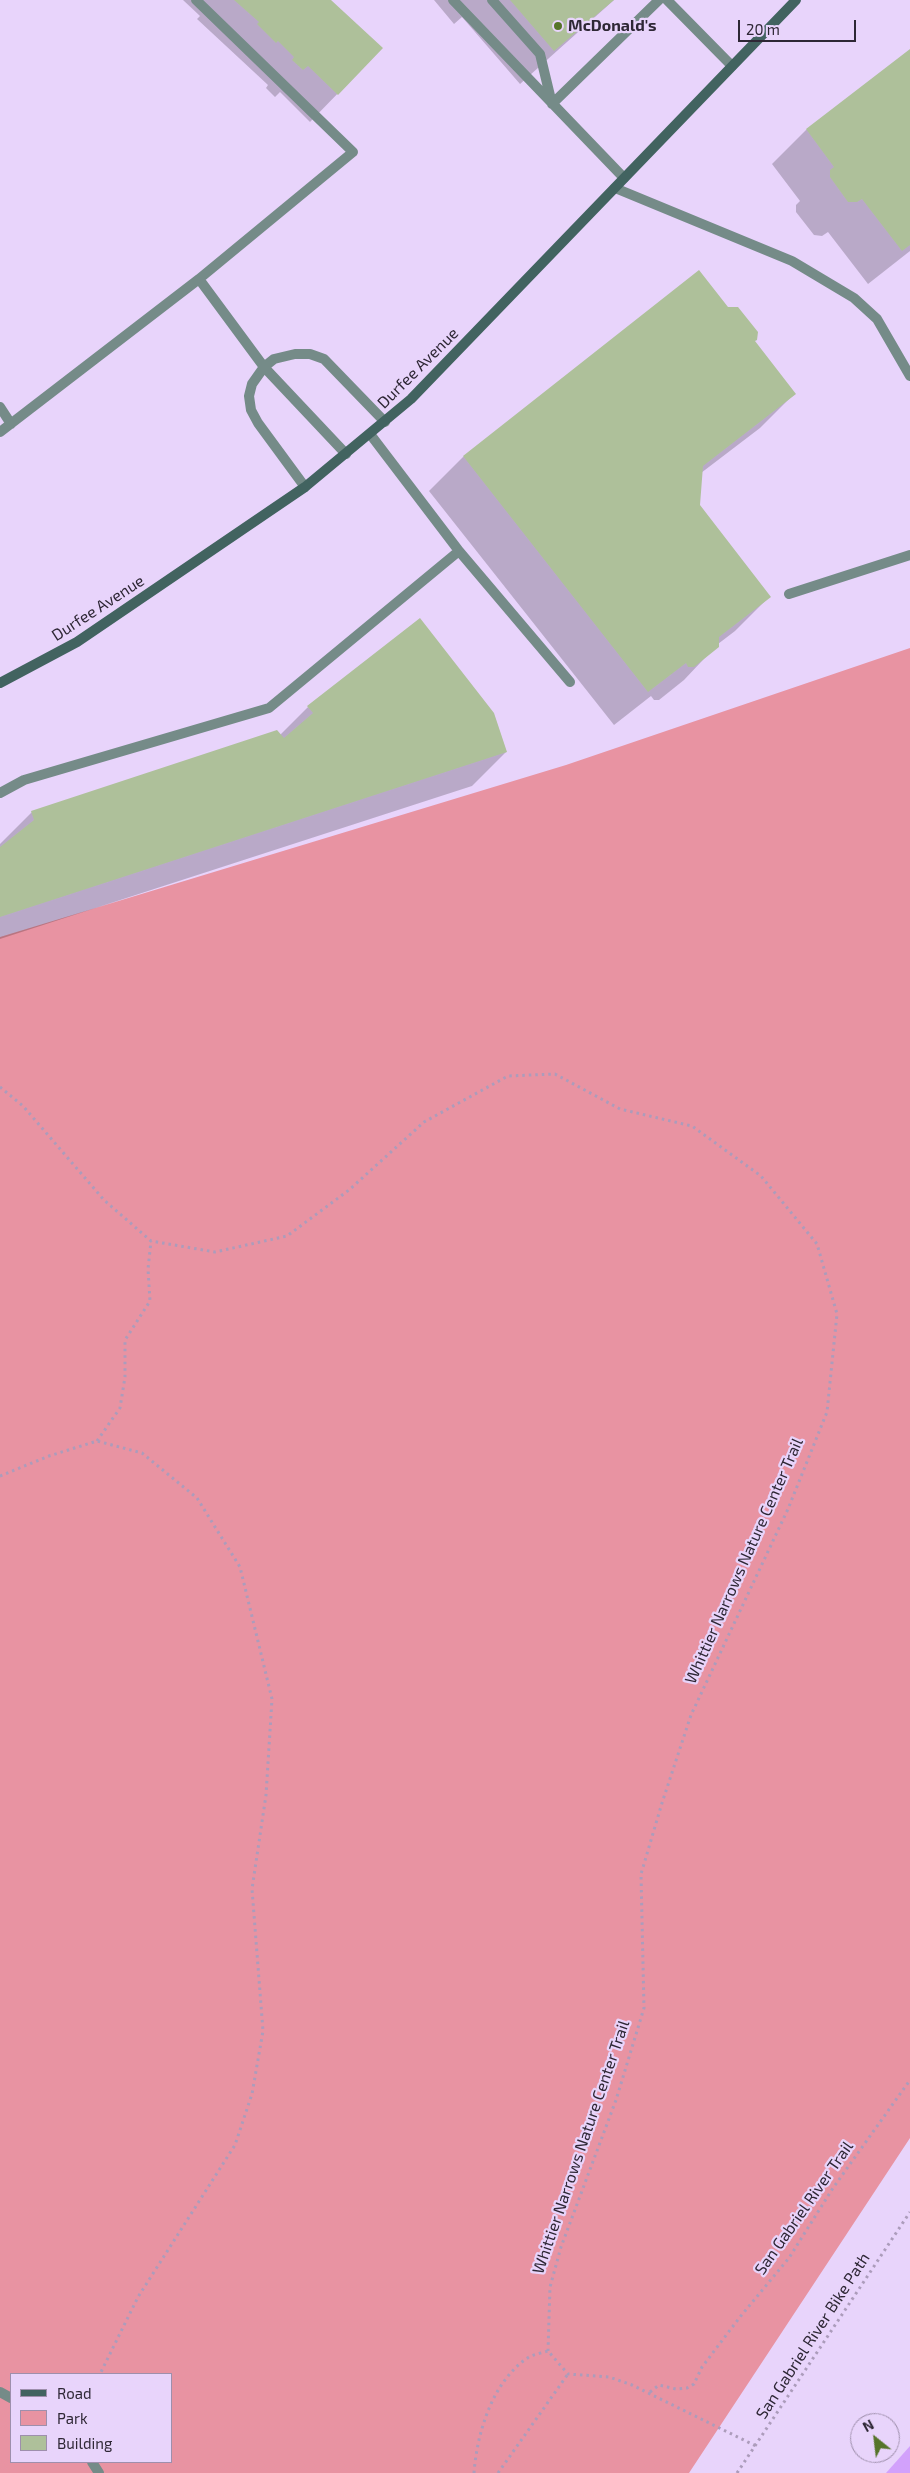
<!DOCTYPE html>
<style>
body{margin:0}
#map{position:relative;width:910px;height:2473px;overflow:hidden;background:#e8d4fb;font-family:"Exo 2",sans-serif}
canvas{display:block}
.legend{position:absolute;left:10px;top:2373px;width:162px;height:90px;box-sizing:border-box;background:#e8d4fb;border:1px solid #9e8fac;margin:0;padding:6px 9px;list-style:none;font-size:15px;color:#2e2735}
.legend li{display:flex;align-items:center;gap:10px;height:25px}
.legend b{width:25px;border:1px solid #9e8fac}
.north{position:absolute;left:850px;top:2413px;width:50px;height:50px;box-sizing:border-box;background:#e8d4fb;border:1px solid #9e8fac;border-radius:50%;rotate:331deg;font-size:14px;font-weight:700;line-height:20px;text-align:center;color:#2e2735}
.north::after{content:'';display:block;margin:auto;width:18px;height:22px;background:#56742a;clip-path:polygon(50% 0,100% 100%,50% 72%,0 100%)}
.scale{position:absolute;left:738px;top:20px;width:118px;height:22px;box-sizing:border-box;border:2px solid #2e2735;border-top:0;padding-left:6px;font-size:15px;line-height:18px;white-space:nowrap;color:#2e2735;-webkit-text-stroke:4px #e8d4fb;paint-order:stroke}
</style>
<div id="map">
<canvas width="910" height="2473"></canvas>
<ul class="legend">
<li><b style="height:6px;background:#426360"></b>Road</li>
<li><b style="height:14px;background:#e893a2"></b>Park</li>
<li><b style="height:14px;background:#aec09a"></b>Building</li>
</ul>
<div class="north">N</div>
<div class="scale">20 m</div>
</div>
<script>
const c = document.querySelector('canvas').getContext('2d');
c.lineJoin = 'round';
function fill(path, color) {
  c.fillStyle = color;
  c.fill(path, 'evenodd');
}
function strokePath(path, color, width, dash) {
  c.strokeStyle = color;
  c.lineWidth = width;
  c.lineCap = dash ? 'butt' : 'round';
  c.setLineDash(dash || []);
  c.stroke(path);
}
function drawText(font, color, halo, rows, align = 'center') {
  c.font = font + ' "Exo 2",sans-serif';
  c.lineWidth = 4.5;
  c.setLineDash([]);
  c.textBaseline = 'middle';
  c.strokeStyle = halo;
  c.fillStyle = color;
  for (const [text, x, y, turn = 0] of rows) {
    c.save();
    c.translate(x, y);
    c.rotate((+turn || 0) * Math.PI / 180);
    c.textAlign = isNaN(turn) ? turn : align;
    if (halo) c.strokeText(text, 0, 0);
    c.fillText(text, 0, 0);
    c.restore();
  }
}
const green = new Path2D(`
 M910,648V2138L689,2473H0V937L566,765ZM11,2374H171V2462H11Z`);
const water = new Path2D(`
 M910,2446V2473H886Z`);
const shadow = new Path2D(`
 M183,0H329L382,48L310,122L280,92L275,97L266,88L268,85L197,19L200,16Z
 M434,0H614L520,84L462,17L454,24Z
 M910,50V251L868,284L828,232L822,236L814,235L796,212V205L800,201L772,164L806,130Z
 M698,272L794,394L760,428L701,473L699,506L769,597L735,631L718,644L684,680L659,700H654L651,696L614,725L429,491L463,457Z
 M308,707L506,752L472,786L0,939V844L32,812L280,735Z`);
const building = new Path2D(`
 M234,0H331L383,48L338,95L308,66L303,70L292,60L294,57L278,41L276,43L257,24L259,22Z
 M510,0H614L554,51Z
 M910,49V245L902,251L862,199L857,202H848L830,177V170L834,167L806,129Z
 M699,270L728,307H738L758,332L757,340L755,341L796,394L703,466L700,505L771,597L719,637V647L694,667H688L686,663L648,692L463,456Z
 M420,618L494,713L507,752L0,917V847L34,820L31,811L277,730L284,738L313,713L307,706Z`);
const path = new Path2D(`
 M0,1087L23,1106L104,1200L151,1241L215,1252L287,1236L349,1190L424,1122L508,1076L555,1074L620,1109L692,1126L761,1176L817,1244L837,1314L827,1412L788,1509L691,1715L662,1803L641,1874L644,2008L616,2100L561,2247L550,2287L548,2351
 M97,1441L120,1408L125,1377V1340L150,1301L148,1269L151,1241
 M0,1476L49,1456L97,1441L142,1453L197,1498L240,1567L272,1699L266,1795L252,1889L263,2031L252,2094L235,2145L138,2297L100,2374
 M650,2392L659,2385L676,2389L687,2388L694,2384L702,2367L740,2317L789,2258L833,2188L910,2080
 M474,2473C477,2432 493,2380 529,2357C535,2354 542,2353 548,2351L568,2374L609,2377L632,2385L756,2446
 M498,2473L568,2374
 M737,2473L910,2212`);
const service = new Path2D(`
 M196,0L353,152L199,279L264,367L346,454
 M453,0L624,178
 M492,0L540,54L552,104L659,0
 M667,0L732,66
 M615,188L792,261L854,298L877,319L910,376
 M0,407L11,424
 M0,432L199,279
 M370,434L459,551
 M305,487L258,423L251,410L249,396L252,384L264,367L274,359L295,354H310L324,359L385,422
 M789,594L910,555
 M0,793L24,780L269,708L459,551L570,682`);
const minor = new Path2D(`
 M0,2392L11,2398
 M92,2462L99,2473`);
const secondary = new Path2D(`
 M0,683L77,642L305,487L411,399L796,0`);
const markers = [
 [558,26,5,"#56742a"]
];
const poiNames = [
 ["McDonald's",568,26]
];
const streetNames = [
 ["Durfee Avenue",418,368,-45],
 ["Durfee Avenue",98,608,-33],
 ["Whittier Narrows Nature Center Trail",744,1561,-66],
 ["Whittier Narrows Nature Center Trail",581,2147,-71],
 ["San Gabriel River Trail",804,2208,-55],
 ["San Gabriel River Bike Path",813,2336,-57]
];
fill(green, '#e893a2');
fill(water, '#d2a1fb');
fill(shadow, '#0003');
fill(building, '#aec09a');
strokePath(path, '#ac9cbb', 3, [2.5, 4]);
strokePath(service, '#758b88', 10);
strokePath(minor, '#758b88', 10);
strokePath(secondary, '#426360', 10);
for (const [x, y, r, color] of markers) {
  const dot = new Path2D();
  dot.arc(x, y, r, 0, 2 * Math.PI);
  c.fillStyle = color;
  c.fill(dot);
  strokePath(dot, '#e8d4fb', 2);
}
drawText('bold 16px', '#2e2735', '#e8d4fb', poiNames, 'left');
drawText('16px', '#2e2735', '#e8d4fb', streetNames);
</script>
